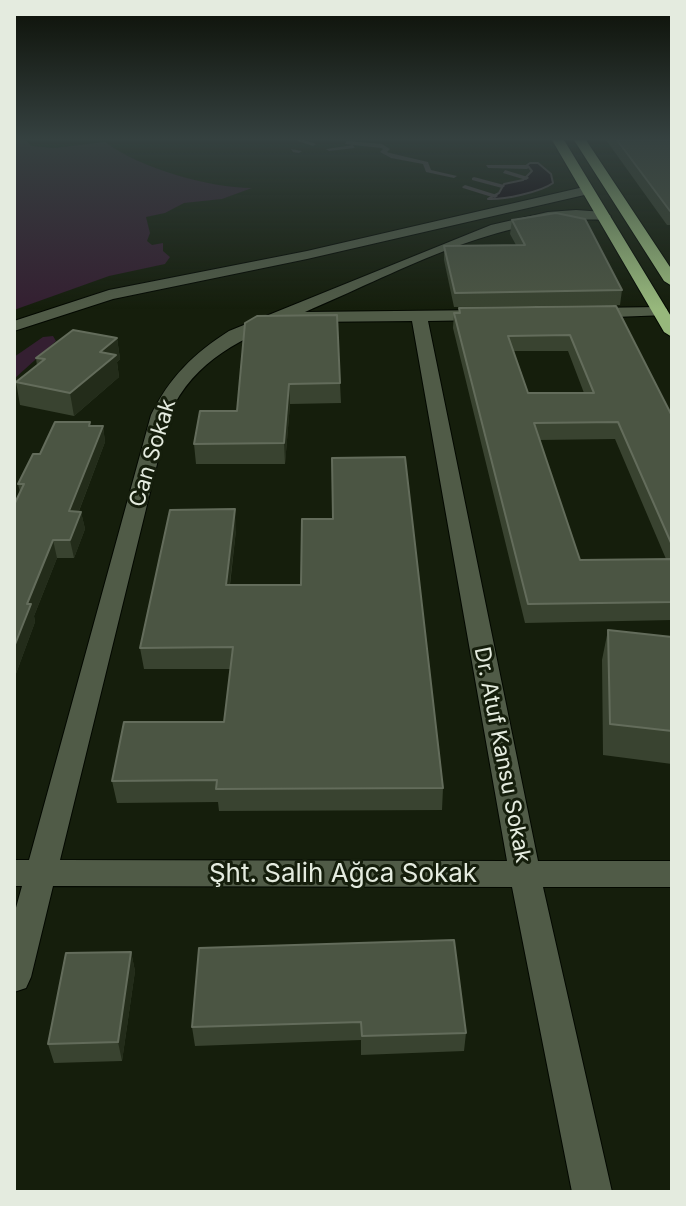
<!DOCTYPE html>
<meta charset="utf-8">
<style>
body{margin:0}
#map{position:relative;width:686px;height:1206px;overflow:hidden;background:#151e0c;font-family:Inter,sans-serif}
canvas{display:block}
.frame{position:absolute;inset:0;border:16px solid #e4ebdf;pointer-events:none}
</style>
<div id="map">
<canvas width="686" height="1206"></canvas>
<div class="frame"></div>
</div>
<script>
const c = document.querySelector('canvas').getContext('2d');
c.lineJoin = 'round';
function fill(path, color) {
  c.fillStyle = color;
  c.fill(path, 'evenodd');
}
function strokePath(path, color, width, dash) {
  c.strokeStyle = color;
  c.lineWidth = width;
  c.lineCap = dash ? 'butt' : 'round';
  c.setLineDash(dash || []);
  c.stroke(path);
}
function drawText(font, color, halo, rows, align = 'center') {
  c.font = font + ' Inter,sans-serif';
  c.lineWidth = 6;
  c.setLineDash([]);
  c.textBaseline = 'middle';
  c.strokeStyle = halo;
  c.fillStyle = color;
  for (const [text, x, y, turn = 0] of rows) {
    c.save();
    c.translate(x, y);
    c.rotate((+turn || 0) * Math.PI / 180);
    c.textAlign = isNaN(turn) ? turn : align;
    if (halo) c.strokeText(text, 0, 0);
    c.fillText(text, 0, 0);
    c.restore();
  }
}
const green = new Path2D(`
 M14,140H26L31,146L54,148L105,142C140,168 209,188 252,188L222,199L184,203L165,213L146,217L150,233L147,241L152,245L163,243V251L170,257L165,264L109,276L14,310Z
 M53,336L56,341L14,379V357L43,337Z`);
const water = new Path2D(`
 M530,163H538L551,174L553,183C541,192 503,200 488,199L499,193L504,184L523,180L532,171L527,165Z`);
const stream = new Path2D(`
 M295,140H304L316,144L313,146Z
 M347,141L382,144L390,149L387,152L390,153L428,162L431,170L457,176L454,178L426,172L423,164L391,158L380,152L383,149L381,148L353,145L355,148L329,151L326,149L353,145L345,144Z
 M291,149L302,151L299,153L293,152Z
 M486,165H527L530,167L527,169L488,168Z
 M505,170L528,177L529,178L526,180L503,173Z
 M474,177L504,185L505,186L502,188L472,180V178Z
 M465,185L497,195L498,196L495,198L463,188L462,187Z`);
const street = new Path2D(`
 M588,186L594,190L593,193L307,259L113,299L14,331V321L109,290L307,251Z
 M576,210L604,212L611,216L604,220C498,214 400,272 305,312L487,310L495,315L487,320L428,321L538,861H672V887H543L612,1192H572L512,887L53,886L31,977L26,988L14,992V915L22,886H14V860H29L151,415C169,378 194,353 229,331L491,225L548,212ZM297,316L298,320L304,322L412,321L507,861L60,860L169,415C195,358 243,338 297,316Z
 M661,307L667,309V315L588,318L580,313L588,308Z`);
const highway = new Path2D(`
 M552,140H564L672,318V337L664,332Z
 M574,140H586L672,270V286L664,281Z`);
const wall = new Path2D(`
 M606,140H672V225H667Z
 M512,220L622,290L620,305L454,307L444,260V246L516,245L510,234Z
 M616,306L672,416V620L525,623L453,328L454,313H459V308ZM514,351H568L584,393H528ZM615,439L666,559L580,560L539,440Z
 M245,323L340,383L341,403L290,404L285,464H196L194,444L237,411Z
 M117,338L120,359L117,362L119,377L74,416L20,405L16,382L37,366L36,358Z
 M90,426H103L105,442L79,511L81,512L85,529L74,558H57L34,616L35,622L14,679V505L20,492L18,484Z
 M332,519L443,788L442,810L219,811L218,802L117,803L112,781L224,722L231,669H144L140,648L236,530L230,585H301Z
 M608,630L672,637V764L603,755L602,660Z
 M199,948L466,1033L464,1051L361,1055V1040L195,1046L192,1027Z
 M131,952L135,971L122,1061L54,1063L48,1044Z`);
const shadedWall = new Path2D(`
 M117,338L120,359L117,362L119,377L74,416L70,393L100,352Z
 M289,384L290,404L285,464L284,443Z
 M103,426L105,442L72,529L69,511Z
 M235,509L236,530L227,606L226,585Z
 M81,512L85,529L74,558L70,540Z
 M53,540L57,558L34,616L35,622L14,679V647L27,604Z
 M131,952L135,971L122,1061L118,1042Z`);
const building = new Path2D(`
 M617,140H672V210L670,211Z
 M556,213L585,219L622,290L455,293L444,246L525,245L512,220Z
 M616,306L672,416V545L618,422L534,423L580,560L672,559V602L528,604L454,313H460L459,308ZM570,335L594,393H528L508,336Z
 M337,315L340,383L289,384L284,443L194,444L200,411H237L245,323L257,316Z
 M73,330L117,338L100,352L116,355L70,393L16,382L45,359L36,358Z
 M55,422H90L89,426H103L69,511L81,512L70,540H53L27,604H31L14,647V505L24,484H18L33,454H40Z
 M405,457L443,788L216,789L217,780L112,781L124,722H224L233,647L140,648L170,510L235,509L226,585H301L302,519H333L332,458Z
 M608,630L672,637V731L610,724Z
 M454,940L466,1033L362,1036L361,1022L192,1027L199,948Z
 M131,952L118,1042L48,1044L66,953Z`);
const streetNames = [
 ["Can Sokak",153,453,-73],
 ["Dr. Atuf Kansu Sokak",502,755,79]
];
const nearStreetnames = [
 ["Şht. Salih Ağca Sokak",343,874]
];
fill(green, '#341f31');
fill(water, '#0e000c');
strokePath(water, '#4e464b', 2);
fill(stream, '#4e464b');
strokePath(street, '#030800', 2);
strokePath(highway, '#030800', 2);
fill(street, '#505b47');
fill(highway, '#97b87c');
fill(wall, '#394330');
fill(shadedWall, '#232c1a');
fill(building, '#4b5543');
strokePath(building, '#636c5b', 2);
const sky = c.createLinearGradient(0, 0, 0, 309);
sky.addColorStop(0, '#0c1007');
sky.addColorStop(0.45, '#354140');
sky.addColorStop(1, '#35414000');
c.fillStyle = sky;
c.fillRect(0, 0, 686, 309);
drawText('22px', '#e4ebdf', '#151e0c', streetNames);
drawText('26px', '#e4ebdf', '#151e0c', nearStreetnames);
</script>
